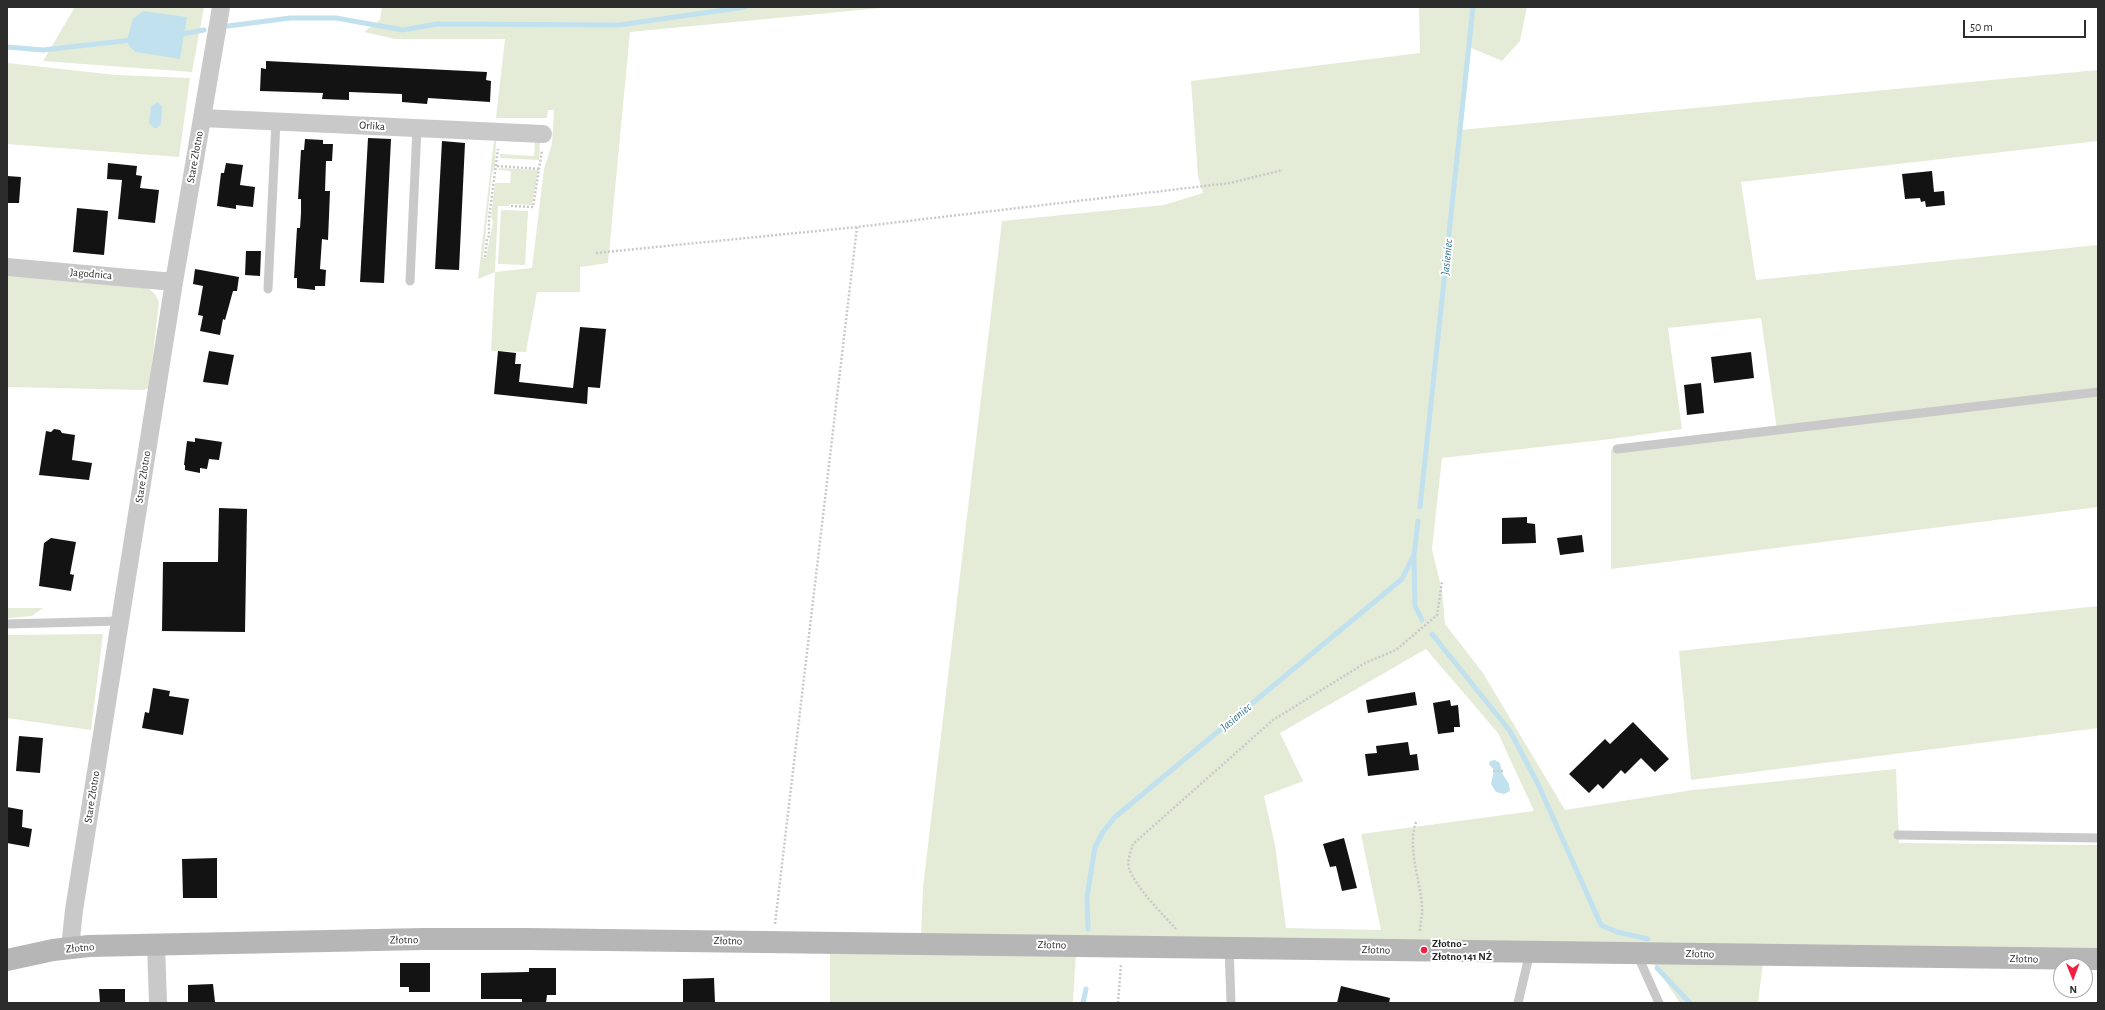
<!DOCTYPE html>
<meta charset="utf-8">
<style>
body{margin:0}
#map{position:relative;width:2105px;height:1010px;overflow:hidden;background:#fff;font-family:"Alegreya Sans",sans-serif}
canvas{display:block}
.frame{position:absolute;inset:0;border:8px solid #2c2c2c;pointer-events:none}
.north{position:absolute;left:2053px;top:958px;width:40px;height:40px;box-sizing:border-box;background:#fff;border:1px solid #ababab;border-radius:50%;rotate:179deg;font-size:11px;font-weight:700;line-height:16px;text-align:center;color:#2c2c2c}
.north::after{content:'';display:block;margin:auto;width:14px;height:18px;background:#f41e42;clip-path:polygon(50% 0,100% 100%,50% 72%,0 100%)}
.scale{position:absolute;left:1963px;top:20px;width:123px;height:18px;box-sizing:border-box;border:2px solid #2c2c2c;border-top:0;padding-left:5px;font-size:12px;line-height:14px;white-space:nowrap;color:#2c2c2c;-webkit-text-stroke:3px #fff;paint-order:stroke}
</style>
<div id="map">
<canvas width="2105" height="1010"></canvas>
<div class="frame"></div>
<div class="north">N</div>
<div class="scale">50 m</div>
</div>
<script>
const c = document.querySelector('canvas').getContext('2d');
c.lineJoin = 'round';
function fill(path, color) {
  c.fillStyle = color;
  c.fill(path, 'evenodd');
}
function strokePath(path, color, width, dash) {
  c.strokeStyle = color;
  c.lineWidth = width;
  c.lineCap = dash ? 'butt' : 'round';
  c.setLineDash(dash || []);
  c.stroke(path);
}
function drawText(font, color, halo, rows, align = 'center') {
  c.font = font + ' "Alegreya Sans",sans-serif';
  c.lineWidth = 4;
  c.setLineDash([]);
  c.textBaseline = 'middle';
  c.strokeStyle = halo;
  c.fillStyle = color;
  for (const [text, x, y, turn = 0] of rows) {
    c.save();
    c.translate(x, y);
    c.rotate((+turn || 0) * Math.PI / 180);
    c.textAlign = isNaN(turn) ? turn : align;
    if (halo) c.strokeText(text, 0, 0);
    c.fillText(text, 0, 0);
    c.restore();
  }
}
const green = new Path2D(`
 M75,7H204L192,72L43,61Z
 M382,7H892L630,32L608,263L580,267V292H537L526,352L491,351L495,272L478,279L494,140L496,141L495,168L492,172L483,258H486L493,222L491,216L495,183H510L511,171L499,170V168L538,170L532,205L510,204L509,206H498L495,272L532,268L544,169L552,144L554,110H548L547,118H496L505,39H395L364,32L380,20Z
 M1419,7H1527L1520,41L1502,61L1469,47L1460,130L2098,70V141L1741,182L1756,280L2098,245V507L1611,569V450L1777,430L1761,318L1668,328L1682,429L1611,439L1442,458L1432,549L1442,591L1445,624L1483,673L1565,810L1693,790L1896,769L1899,843L2098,845V952L921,936L923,887L1002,221L1164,205L1203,193L1198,176L1191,81L1420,53ZM1426,649L1498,733L1534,811L1361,834L1381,930L1286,928L1275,845L1264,796L1303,781L1280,733Z
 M7,63L116,75L190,78L179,157L7,144Z
 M535,142L540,143L539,160L500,158V154L534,156Z
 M501,210L528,211L525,265L498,264Z
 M7,276L148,288L155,294L159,302L149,388L144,390L7,387Z
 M2098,606V728L1691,780L1679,651Z
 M7,608H43L32,616L7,618Z
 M103,634L91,730L7,718V635Z
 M830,951L1076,953L1073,1001L1072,1003H830Z
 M1651,960L1763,962L1758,1003H1680Z`);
const water = new Path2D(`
 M143,11L187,17L180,59L136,52L129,46L127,40L133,19Z
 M158,102L162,106L161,124L157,128H154L149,123L151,106Z
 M1495,760L1500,763L1502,773L1509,784L1510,791L1504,794L1496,792L1491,784L1494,770L1489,764L1490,761Z`);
const stream = new Path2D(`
 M228,26L290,18H336L403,30L437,24L619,25L745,7
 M177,35L204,30
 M7,47L43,50L132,40
 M1420,507L1473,7
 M1414,557L1415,606L1422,620
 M1432,634L1510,731L1538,784L1601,925L1617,932L1648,939
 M1088,929L1087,897L1095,847L1103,832L1115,817L1402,579L1414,555L1418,521
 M1657,968L1690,1003
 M1083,1003L1086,989`);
const building = new Path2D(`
 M266,61L487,72L486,80L491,81L490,102L428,98L427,104L402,102V94L349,92V100L322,99L323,93L260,91L261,68L266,69Z
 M368,138L391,139L384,283L360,282Z
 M305,139L323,140V144H333L332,161H326L325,191H330L328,240L322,239L320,269L326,270L325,286H315V290L297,288V278H294L297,228H300L301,213V199H298L301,150H304Z
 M442,141L465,143L459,270L435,269Z
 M108,163L137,166L136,175L142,176L140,188L159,190L155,223L118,219L122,180L107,179Z
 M226,163L243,165L240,185L255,187L253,207L236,205V209L217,206L221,173H224Z
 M1932,171L1934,192L1944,191L1945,205L1926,207L1925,201L1921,202L1920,198L1905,199L1902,174Z
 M7,176L21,177L19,203H7Z
 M77,208L108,211L104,255L73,252Z
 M246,251H261L260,276L245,275Z
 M195,269L239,277L237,291H233L225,320L223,319L220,335L200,331L203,316L198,315L203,286L193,284Z
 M580,327L606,329L600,388L588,387L587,404L494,394L498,351L516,353L515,364H521L519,382L573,388Z
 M209,351L234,355L228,385L203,382Z
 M1751,352L1754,378L1714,383L1711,357Z
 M1701,383L1704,413L1687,415L1684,385Z
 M54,429L60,430L62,433L75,435L72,460L92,463L89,480L39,475L46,431L51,432Z
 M195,438L222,442L219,460L209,459L207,469L200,468V473L185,470V465H184L187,441L195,442Z
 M219,508L247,509L245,632L162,631L163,562H218Z
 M1527,517V523L1535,524L1536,543L1502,544V518Z
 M1582,535L1584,552L1560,555L1557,538Z
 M51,538L76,542L70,574L74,575L71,591L39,586L44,543Z
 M153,688L170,691L169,696L189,699L183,735L142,728L145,712L149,713Z
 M1415,692L1417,705L1368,713L1366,700Z
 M1450,700L1451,706L1458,705L1460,727H1454V732L1438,734L1433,703Z
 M1633,722L1669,759L1655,772L1641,758L1625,774L1621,770L1603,789L1598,784L1589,793L1569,774L1605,739L1610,744Z
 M19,736L43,738L40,773L16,771Z
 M1408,742L1410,755L1417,754L1419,770L1368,776L1365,754L1377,753L1376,746Z
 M7,807L23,810L22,827L32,829L29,847L7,843Z
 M1344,838L1357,888L1342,891L1336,866L1330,867L1323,844Z
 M217,858V898H183L182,859Z
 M400,963H430V992H409V987H400Z
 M529,968H556V995H547L546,1003L522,1002V999H481V973L529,972Z
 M714,978L715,1003H683V979Z
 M213,984L215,1002L188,1003V985Z
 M1341,986L1390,998L1389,1003H1337Z
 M99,989H125V1003H100Z`);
const path = new Path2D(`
 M497,166L540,169
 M511,206L533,207L542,150
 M596,253L857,227L1230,183L1283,170
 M485,257L487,239L489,236V218L498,149
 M1493,771H1503
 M1416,822C1407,848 1420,879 1422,906C1423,914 1420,923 1420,932
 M775,924L857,227
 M1176,929C1163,915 1134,885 1129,868C1127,860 1131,851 1133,844L1273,720L1365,663L1396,650L1437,615L1442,582
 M1118,1003L1121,964`);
const lane = new Path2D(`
 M410,281L417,128
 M268,289L276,121
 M1617,449L2098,392
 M7,624L120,621
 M1898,835L2098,838
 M1229,947L1231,1003
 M1637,954L1659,1003
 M1518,1003L1530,952`);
const street = new Path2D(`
 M202,118L543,134
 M7,267L174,282
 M156,945L158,1003
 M70,948L74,910L174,282L221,7`);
const secondary = new Path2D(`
 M7,960L53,950L89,946L423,939H527L2098,959`);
const markers = [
 [1424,950,4,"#f41e42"]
];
const streetNames = [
 ["Orlika",372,126,3],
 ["Stare Złotno",195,157,-80],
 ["Jagodnica",91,274,5],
 ["Stare Złotno",143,477,-81],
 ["Stare Złotno",92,797,-81],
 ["Złotno",404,940,-1],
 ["Złotno",728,941,1],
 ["Złotno",1052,945,1],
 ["Złotno",80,948,-5],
 ["Złotno",1376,950,1],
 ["Złotno",1700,954,1],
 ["Złotno",2024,959,1]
];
const poiNames = [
 ["Złotno -",1432,944],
 ["Złotno 141 NŻ",1432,957]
];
const waterNames = [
 ["Jasieniec",1447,257,-84],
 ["Jasieniec",1236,717,-40]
];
fill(green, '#e4ecd8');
fill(water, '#c2e1ee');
strokePath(stream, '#c2e1ee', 5);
fill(building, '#131313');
strokePath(path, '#c9c9c9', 2.5, [2, 2]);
strokePath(lane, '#c9c9c9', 9);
strokePath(street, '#c9c9c9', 18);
strokePath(secondary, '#b6b6b6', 22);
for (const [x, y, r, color] of markers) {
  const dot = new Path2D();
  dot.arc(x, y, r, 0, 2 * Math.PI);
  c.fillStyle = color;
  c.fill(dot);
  strokePath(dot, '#fff', 1.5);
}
drawText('11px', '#2c2c2c', '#fff', streetNames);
drawText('bold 11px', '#2c2c2c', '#fff', poiNames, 'left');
drawText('italic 12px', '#347894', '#fff', waterNames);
</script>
